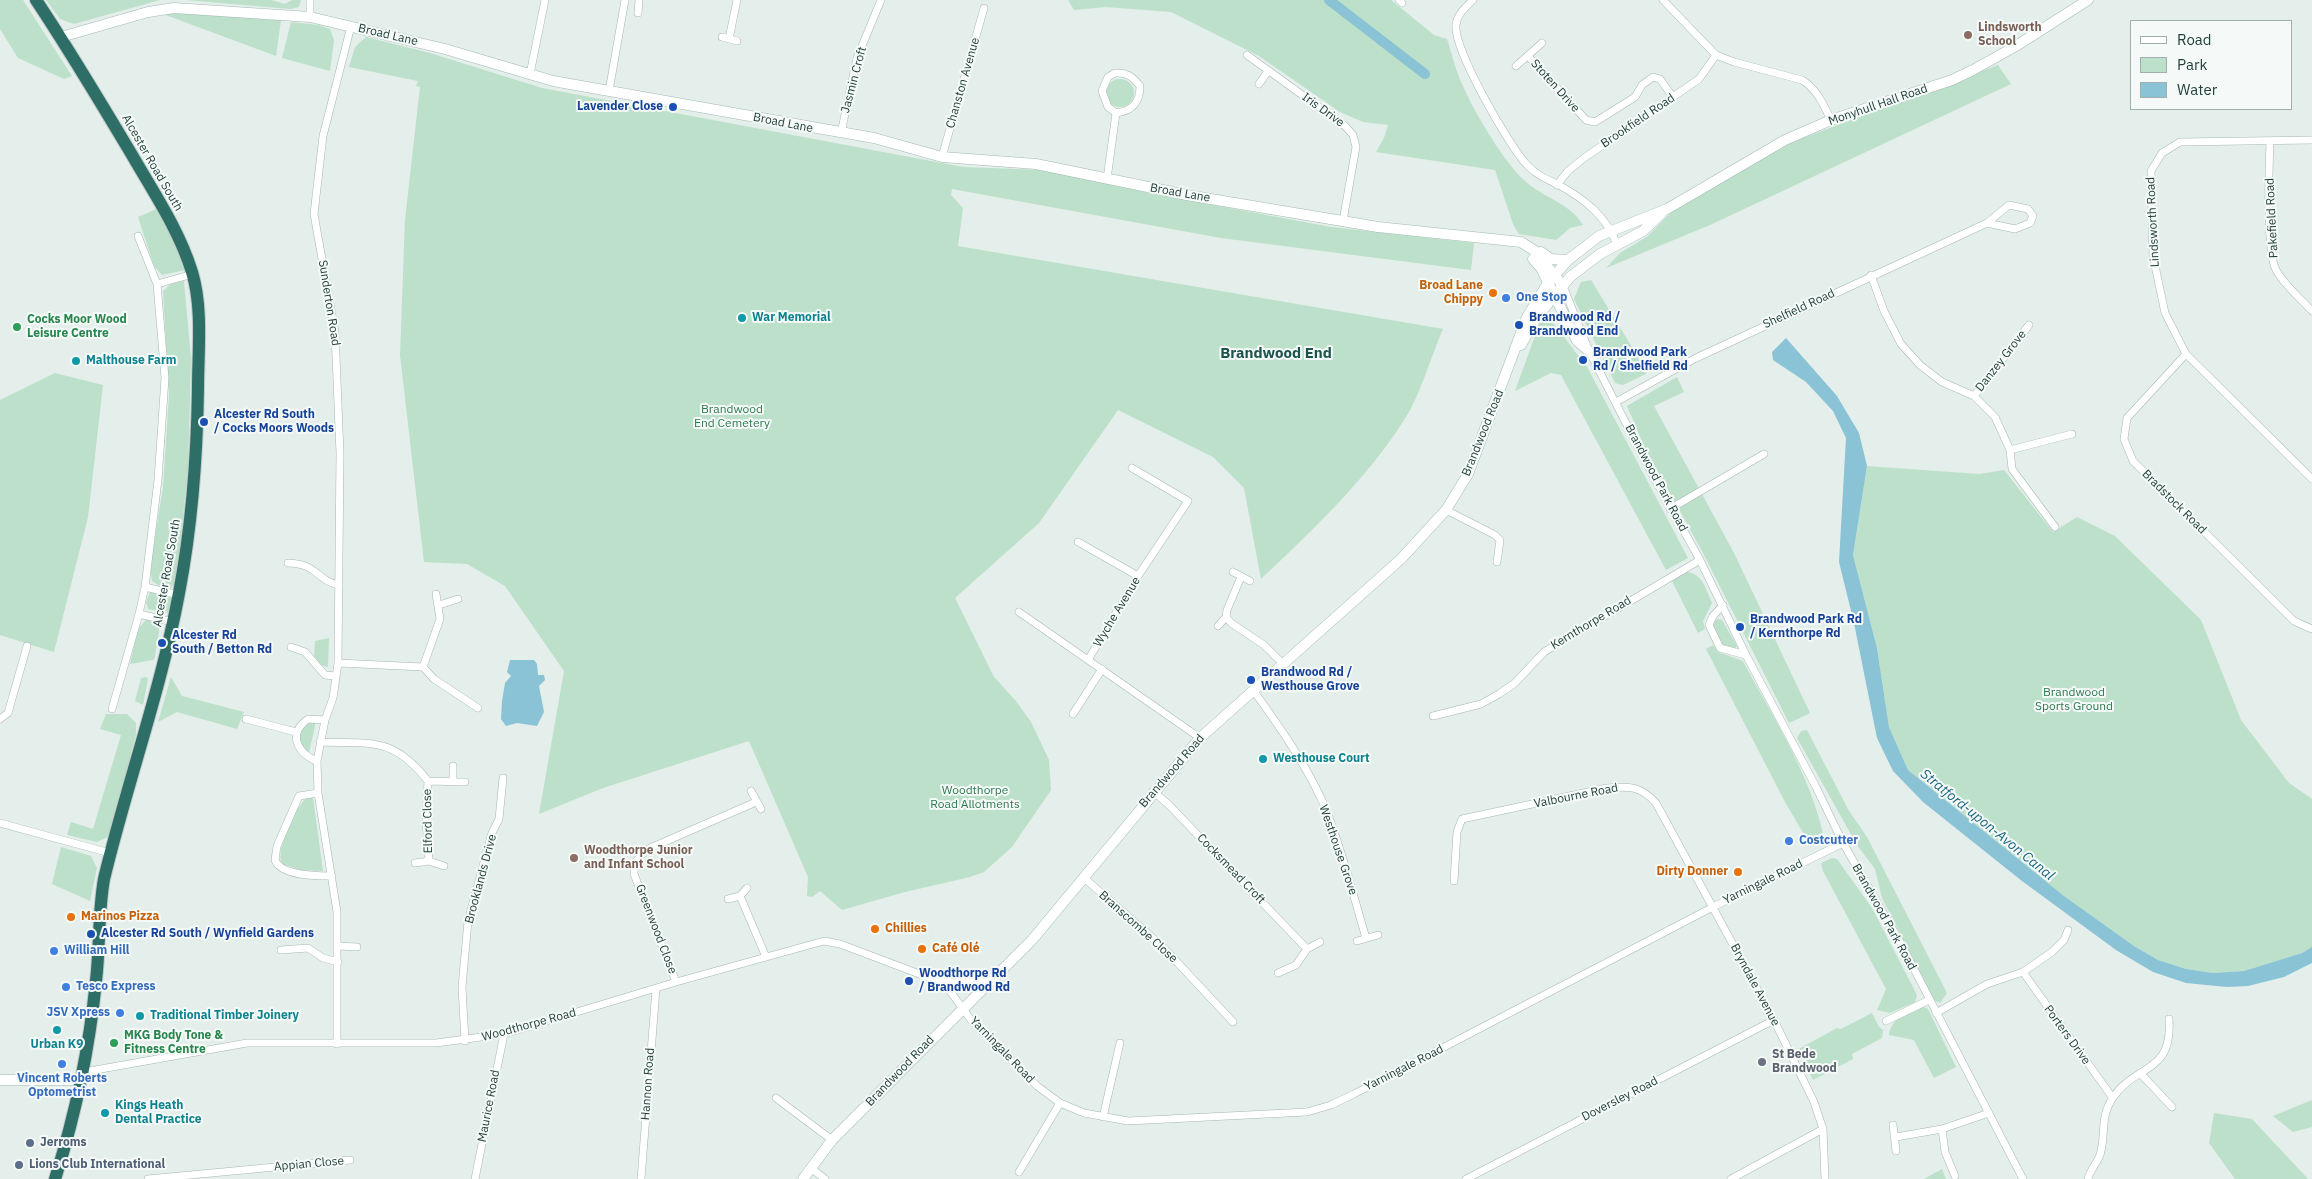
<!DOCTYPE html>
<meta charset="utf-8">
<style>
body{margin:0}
#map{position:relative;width:2312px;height:1179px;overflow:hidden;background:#e4eeea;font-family:"IBM Plex Sans",sans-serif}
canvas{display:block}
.legend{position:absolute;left:2130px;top:20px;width:162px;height:90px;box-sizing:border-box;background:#f5faf8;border:1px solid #a1b0ac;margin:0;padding:6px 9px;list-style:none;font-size:15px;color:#22413b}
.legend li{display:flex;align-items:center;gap:10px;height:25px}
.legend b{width:25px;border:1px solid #a1b0ac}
</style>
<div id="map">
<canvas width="2312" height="1179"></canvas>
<ul class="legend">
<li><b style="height:6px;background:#fff"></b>Road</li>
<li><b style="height:14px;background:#bce0c9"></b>Park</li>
<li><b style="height:14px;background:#8ac3d5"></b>Water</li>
</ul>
</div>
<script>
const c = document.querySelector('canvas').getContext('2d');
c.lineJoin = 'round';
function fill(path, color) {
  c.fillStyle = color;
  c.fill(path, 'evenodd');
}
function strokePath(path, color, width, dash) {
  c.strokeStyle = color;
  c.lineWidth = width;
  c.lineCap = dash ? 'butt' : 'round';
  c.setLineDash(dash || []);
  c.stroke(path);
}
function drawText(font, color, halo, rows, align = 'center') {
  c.font = font + ' "IBM Plex Sans",sans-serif';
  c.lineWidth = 4;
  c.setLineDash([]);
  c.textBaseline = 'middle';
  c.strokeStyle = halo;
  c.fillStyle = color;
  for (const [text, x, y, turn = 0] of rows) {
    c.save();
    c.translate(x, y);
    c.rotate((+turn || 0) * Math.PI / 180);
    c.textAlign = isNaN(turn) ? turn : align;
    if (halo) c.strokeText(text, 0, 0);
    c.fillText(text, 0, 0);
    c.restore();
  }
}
const green = new Path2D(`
 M0,0H23L72,76L64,79L18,58L0,29Z
 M46,0H160L74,24L60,19Z
 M186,0H271L285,4L292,0H301L299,7L290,9Z
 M1068,0H1391L1434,35L1447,39C1452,54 1456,72 1463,86C1474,112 1505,164 1526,182C1543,197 1571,204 1583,225L1570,228L1556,240L1519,234L1513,224L1495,170L1376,152L1384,138L1388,125L1363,122L1340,112L1259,56L1171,12L1106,7L1074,10Z
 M170,12L281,20L276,56L163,14Z
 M291,22L318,25L330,29L334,40L330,71L282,58Z
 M366,37L430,53L542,88L963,167L1043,170L1154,194L1331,227L1474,243L1471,270L1221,238L952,189L951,195L963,208L958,246L1443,329C1432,354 1420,395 1406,417C1367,479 1314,529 1261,579L1244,488L1213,457L1118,410L1039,523L955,598L994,677L1016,701L1031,722L1049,760L1051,790L1012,847L984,872L970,877L905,892L842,910L820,891L812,897L807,896L808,877L749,741L603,788L539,814L564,671L505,586L467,564L424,562L400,355L405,220L420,87L416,86L418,81L349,67L355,47Z
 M1998,65L2011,84L1710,225L1606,268L1620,253L1648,236L1673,210L1792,142Z
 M1106 93a14 14 0 1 1 28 0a14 14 0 1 1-28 0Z
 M159,208L178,245L185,270L162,275L154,266L138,217Z
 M1591,280L1635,352L1646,374L1623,385L1615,383L1574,299L1581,282Z
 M184,281L191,359L188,470L176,581L171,588H163L152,581L150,568L163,487L169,395L163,291L171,284Z
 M1548,319C1555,322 1578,357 1586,365L1688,558L1666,570L1561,375L1551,373L1515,391L1540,322Z
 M55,373L103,385L88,517L54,652L0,635V400Z
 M1677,377L1684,392L1654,406L1734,553L1810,713L1789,723L1702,551L1646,450L1627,406Z
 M1867,466L1979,474L2004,470L2053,532L2077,517L2115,536L2201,620L2241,720L2289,783L2312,799V947L2302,953L2244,971L2213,973L2186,969L2158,960L2134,946L2064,896L1908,770L1889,727L1877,648L1853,555Z
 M1687,572C1703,574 1706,590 1712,603L1703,621L1705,629L1698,633L1671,579Z
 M150,592L172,598V605L167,613L148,609L146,602Z
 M1717,619L1722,620L1737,646L1735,649L1722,645L1712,624Z
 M146,620H154L160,624L155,657L153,660L130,664L138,629Z
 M329,638L328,667L321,665L314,656L315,641Z
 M1713,645L1718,652L1743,661C1773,718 1811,775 1824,838L1811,846L1785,802L1706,649Z
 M146,677L148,679L143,705L135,701L141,678Z
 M171,677L182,696L244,712L237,729L177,712L158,722Z
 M106,714H127L136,723V734L110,836L97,842L67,835L71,822L93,829L121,735L100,729Z
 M311,721L315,722V726L309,753L300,746V730Z
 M1807,730L1849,811L1867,837L1947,993L1940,1003L1934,1000L1882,898L1875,869L1857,845L1797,738L1801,731Z
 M307,798H313L323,871L301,870L282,864C275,851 295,806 307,798Z
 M61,847L91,856L97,868L90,901L52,884Z
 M1832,858L1837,859L1872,908L1917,995L1915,1002L1890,1013L1877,1010L1886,989L1823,871L1821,863Z
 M1922,1006L1928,1009L1956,1067L1934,1078L1914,1040L1889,1035C1891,1018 1908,1013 1922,1006Z
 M1872,1013L1879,1027L1883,1030L1882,1038L1852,1054L1853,1059L1813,1080L1797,1050L1837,1028L1841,1029Z
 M2312,1100V1127L2293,1132L2273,1116Z
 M2214,1113L2252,1119L2308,1179H2235L2209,1143Z
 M1942,1169L1946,1179H1924Z`);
const water = new Path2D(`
 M1786,338L1837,396L1859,433L1867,466L1853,555L1877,648L1889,727L1908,770L2064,896L2134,946L2158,960L2186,969L2213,973L2244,971L2302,953L2312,947V963L2284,977L2248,986L2227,987L2186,983L2153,972L2116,950L2022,881L1923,802L1893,771L1877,738L1854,623L1839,562L1846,438L1833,411L1806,382L1773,360L1772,352Z
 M510,660H534L537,664L538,675H544L545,680L539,686L544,712L537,726L517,723L506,726L501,719L502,701L505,683L511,676L507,672Z`);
const canal = new Path2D(`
 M1329,0L1425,74`);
const street = new Path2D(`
 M1399,0L1402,3
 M1473,0C1466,7 1457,14 1456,25C1453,49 1510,148 1528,166C1537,175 1546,179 1557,184C1583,198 1607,216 1617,245
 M1663,0L1716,55L1734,62L1802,80C1817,89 1823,104 1831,120
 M638,13L639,0
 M310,17V0
 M722,37L737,41
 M729,39L737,0
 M1247,55L1345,126L1353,135L1356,147L1343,221
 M1528,56L1586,120L1595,122L1635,97L1642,85L1653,77L1660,79L1673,97
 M1516,66L1542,43
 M1115,73C1127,72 1133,77 1140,86C1140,103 1132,111 1116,113L1108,107L1102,91L1108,77Z
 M530,74L545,0
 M1259,84L1268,71
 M609,91L625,0
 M841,133L857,58L881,0
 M2312,140L2180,142L2162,153L2151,171L2153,256L2165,313L2186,354L2312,479
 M2270,142C2269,167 2266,250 2276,270C2285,286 2300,298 2312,311
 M942,157L984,8
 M1107,179L1116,113
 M1557,185L1568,171L1584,158L1699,79L1716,55
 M1871,275L1884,311L1901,344L1920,365L1942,382L1974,396L1995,417L2010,450L2012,469L2055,527
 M157,284L193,274
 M1563,286L1589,351L1651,472L1700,560L1746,655L1816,787L1843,843L1900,942L2023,1179
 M2186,354L2127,418L2124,439L2133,461L2294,621L2312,629
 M1974,396L2029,325
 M1616,402L1694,359L1987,223L2015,229L2030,223L2033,216L2028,209L2009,205L1987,223
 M2010,450L2072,434
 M1132,468L1188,501L1138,576L1088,660L1200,738
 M1670,509L1764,454
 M1446,510L1495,535L1500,540L1497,562
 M1078,542L1138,576
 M288,563C319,564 315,580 339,585
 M1233,572L1250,581
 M1241,577L1227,610L1226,617L1231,623L1264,645L1283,664
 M145,587L179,595
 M439,605L458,599
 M1723,605L1713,616L1709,625L1720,648L1746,655
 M1019,612L1088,660
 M139,614L173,622
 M1218,626L1226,617
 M291,647L305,652L325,675L335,676
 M338,663L423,667L440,619L436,594
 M423,667L434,679L478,708
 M1253,690C1280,727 1307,766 1325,807C1342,849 1353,895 1366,938
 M112,709L139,614L145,587L158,480L165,378L157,284L138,236
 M1073,714L1102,669
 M1433,716L1481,704L1499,694L1515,683L1544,652L1700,560
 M0,719L8,713L27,646
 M246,719L296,732
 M320,742C372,744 392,736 428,781L426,821L429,861
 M317,761C296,753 288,733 308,719L325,720
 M428,781L465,782
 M453,781V766
 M751,791L761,809
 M1153,791L1169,805L1307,949
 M318,793L299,796L277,846L275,860C281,876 317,876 332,876
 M0,823L110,853
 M415,863L429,861L444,866
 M1083,877L1163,947L1233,1022
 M1454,881L1457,832L1462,819L1607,788C1629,786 1641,786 1656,803L1774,1020L1814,1102L1823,1129L1825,1179
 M740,896L766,957
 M728,899L740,896L747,888
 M1357,941L1378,935
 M338,946L357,947
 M281,950L308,948L323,958L338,962
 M2023,972L2112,1097
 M1278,973L1296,965L1307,949L1320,942
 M935,979L954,983L994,977
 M676,982L634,874C634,862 639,856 648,849L756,802
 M1936,1013L1987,984L2023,972L2052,952L2064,940L2068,930
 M1886,1021L1929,1000
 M465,1041L462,987L468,921L492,833L499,819L503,778
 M337,1044V912L318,793L317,761L325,720L333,698L338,663L340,453L335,332L314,214L323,136L351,26
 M84,1072L247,1043H436L504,1034L676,982L824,941L840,944L930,978L950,991L971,1020L1037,1086L1060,1103L1084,1113L1128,1121L1307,1112L1331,1105L1354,1094L1713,907L1843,843
 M2140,1073L2172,1107
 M776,1098L832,1140
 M1103,1117L1120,1043
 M1893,1125L1896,1151
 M1942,1129L1945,1152L1955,1176
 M1896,1137L1942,1129L1989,1113
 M811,1168L825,1179
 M1019,1172L1060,1103
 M148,1179L350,1160
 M475,1179L504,1034
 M641,1179L656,989
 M1466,1179L1774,1020
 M1731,1179L1823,1129
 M2088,1179C2090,1170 2097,1163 2100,1155C2106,1135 2100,1117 2112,1099C2135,1063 2173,1075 2169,1019`);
const secondary = new Path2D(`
 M61,37L148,12L174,8L310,17L445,49L553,81L874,138L942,157L1036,164L1187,195L1378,227L1521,242L1535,251L1563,286
 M1541,252L1551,259L1568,260
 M1533,259L1541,268L1577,341L1589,351
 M1521,345L1536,318L1570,277L1600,254L1643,231L1661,214
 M0,1080H82
 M803,1179L832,1140L1032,940L1200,738L1401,559L1446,510L1468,474L1527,317L1548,283L1568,260L1599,236L1667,209L1785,140L1831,120L1952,80L1973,70L2016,46L2088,0`);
const highway = new Path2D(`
 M36,0C70,51 101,103 132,155C154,193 179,230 192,272C203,308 198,351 198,388C197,457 192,525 179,593C161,690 127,783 104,879C98,913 100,947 96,981C89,1051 76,1113 55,1179`);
const markers = [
 [1968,35,5,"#8d6e63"],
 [673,107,5,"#1a4fb4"],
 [1493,293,5,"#e8710a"],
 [1506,298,5,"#3f7fe0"],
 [742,318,5,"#0f9aa8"],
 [1519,325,5,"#1a4fb4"],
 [17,327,5,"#2e9e5b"],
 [1583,360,5,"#1a4fb4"],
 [76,361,5,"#0f9aa8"],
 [204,422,5,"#1a4fb4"],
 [1740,627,5,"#1a4fb4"],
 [162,643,5,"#1a4fb4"],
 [1251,680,5,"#1a4fb4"],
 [1263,759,5,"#0f9aa8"],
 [1789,841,5,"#3f7fe0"],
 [574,858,5,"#8d6e63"],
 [1738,872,5,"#e8710a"],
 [71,917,5,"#e8710a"],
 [875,929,5,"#e8710a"],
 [91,934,5,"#1a4fb4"],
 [922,949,5,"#e8710a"],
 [54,951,5,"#3f7fe0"],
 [909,981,5,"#1a4fb4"],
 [66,987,5,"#3f7fe0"],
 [120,1013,5,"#3f7fe0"],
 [140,1016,5,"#0f9aa8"],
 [57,1030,5,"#0f9aa8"],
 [114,1043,5,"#2e9e5b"],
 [1762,1062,5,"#6b7280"],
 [62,1064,5,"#3f7fe0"],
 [105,1113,5,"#0f9aa8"],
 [30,1143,5,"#5c6f8a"],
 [19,1165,5,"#5c6f8a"]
];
const educationNames = [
 ["Lindsworth",1978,28],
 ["School",1978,42],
 ["Woodthorpe Junior",584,851],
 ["and Infant School",584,865]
];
const streetNames = [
 ["Broad Lane",388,35,13],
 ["Jasmin Croft",854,80,-75],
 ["Chanston Avenue",963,83,-74],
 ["Stoten Drive",1555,86,48],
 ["Monyhull Hall Road",1878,105,-19],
 ["Iris Drive",1323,110,36],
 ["Brookfield Road",1638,121,-34],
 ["Broad Lane",783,123,11],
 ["Alcester Road South",152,163,60],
 ["Broad Lane",1180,193,10],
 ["Pakefield Road",2272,218,-93],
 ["Lindsworth Road",2153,222,-93],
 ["Sunderton Road",329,303,81],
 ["Shelfield Road",1799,309,-25],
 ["Danzey Grove",2001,361,-52],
 ["Brandwood Road",1483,433,-68],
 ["Brandwood Park Road",1656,478,62],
 ["Bradstock Road",2174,502,45],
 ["Alcester Road South",167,573,-80],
 ["Wyche Avenue",1117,612,-59],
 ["Kernthorpe Road",1591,623,-31],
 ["Brandwood Road",1172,771,-49],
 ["Valbourne Road",1576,796,-11],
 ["Elford Close",428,821,-91],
 ["Westhouse Grove",1338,850,71],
 ["Cocksmead Croft",1231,869,46],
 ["Brooklands Drive",481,879,-75],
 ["Yarningale Road",1763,882,-26],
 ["Brandwood Park Road",1884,917,61],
 ["Branscombe Close",1138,927,42],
 ["Greenwood Close",656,929,69],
 ["Bryndale Avenue",1755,985,62],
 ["Woodthorpe Road",529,1025,-15],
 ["Porters Drive",2067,1035,54],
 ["Yarningale Road",1002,1050,46],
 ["Yarningale Road",1404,1068,-27],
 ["Brandwood Road",900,1071,-46],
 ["Hannon Road",648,1084,-86],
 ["Doversley Road",1620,1099,-27],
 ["Maurice Road",489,1106,-79],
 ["Appian Close",309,1164,-5]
];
const transitNames = [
 ["Lavender Close",663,107,"right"],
 ["Brandwood Rd /",1529,318],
 ["Brandwood End",1529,332],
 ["Brandwood Park",1593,353],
 ["Rd / Shelfield Rd",1593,367],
 ["Alcester Rd South",214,415],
 ["/ Cocks Moors Woods",214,429],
 ["Brandwood Park Rd",1750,620],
 ["/ Kernthorpe Rd",1750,634],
 ["Alcester Rd",172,636],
 ["South / Betton Rd",172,650],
 ["Brandwood Rd /",1261,673],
 ["Westhouse Grove",1261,687],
 ["Alcester Rd South / Wynfield Gardens",101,934],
 ["Woodthorpe Rd",919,974],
 ["/ Brandwood Rd",919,988]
];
const foodNames = [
 ["Broad Lane",1483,286,"right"],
 ["Chippy",1483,300,"right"],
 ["Dirty Donner",1728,872,"right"],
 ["Marinos Pizza",81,917],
 ["Chillies",885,929],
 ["Café Olé",932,949]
];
const shopNames = [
 ["One Stop",1516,298],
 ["Costcutter",1799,841],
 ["William Hill",64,951],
 ["Tesco Express",76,987],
 ["JSV Xpress",110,1013,"right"],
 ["Vincent Roberts",62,1079,"center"],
 ["Optometrist",62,1093,"center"]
];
const cultureNames = [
 ["War Memorial",752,318],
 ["Malthouse Farm",86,361],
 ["Westhouse Court",1273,759],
 ["Traditional Timber Joinery",150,1016],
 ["Urban K9",57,1045,"center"],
 ["Kings Heath",115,1106],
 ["Dental Practice",115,1120]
];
const leisureNames = [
 ["Cocks Moor Wood",27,320],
 ["Leisure Centre",27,334],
 ["MKG Body Tone &",124,1036],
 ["Fitness Centre",124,1050]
];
const parkNames = [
 ["Brandwood",732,410],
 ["End Cemetery",732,424],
 ["Brandwood",2074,693],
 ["Sports Ground",2074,707],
 ["Woodthorpe",975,791],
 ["Road Allotments",975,805]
];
const worshipNames = [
 ["St Bede",1772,1055],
 ["Brandwood",1772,1069]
];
const serviceNames = [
 ["Jerroms",40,1143],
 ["Lions Club International",29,1165]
];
const waterNames = [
 ["Stratford-upon-Avon Canal",1987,825,39]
];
const quarterNames = [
 ["Brandwood End",1276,354]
];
fill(green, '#bce0c9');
fill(water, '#8ac3d5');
strokePath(canal, '#8ac3d5', 10);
strokePath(street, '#a6b7b2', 8);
strokePath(secondary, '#a2bab4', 11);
strokePath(highway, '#c1cac8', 14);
strokePath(street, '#fff', 7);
strokePath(secondary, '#fff', 10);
strokePath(highway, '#2d6e66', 12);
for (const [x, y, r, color] of markers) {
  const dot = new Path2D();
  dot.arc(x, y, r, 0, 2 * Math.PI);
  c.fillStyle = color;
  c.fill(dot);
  strokePath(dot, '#f5faf8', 2);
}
drawText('bold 12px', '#785e54', '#f5faf8', educationNames, 'left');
drawText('12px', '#22413b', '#f5faf8', streetNames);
drawText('bold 12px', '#164399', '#f5faf8', transitNames, 'left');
drawText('bold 12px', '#c56008', '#f5faf8', foodNames, 'left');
drawText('bold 12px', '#366cbe', '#f5faf8', shopNames, 'left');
drawText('bold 12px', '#0d838f', '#f5faf8', cultureNames, 'left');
drawText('bold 12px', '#27864d', '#f5faf8', leisureNames, 'left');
drawText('12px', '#2b7950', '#f5faf8', parkNames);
drawText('bold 12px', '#5b616d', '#f5faf8', worshipNames, 'left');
drawText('bold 12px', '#4e5e75', '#f5faf8', serviceNames, 'left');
drawText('italic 14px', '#1a667f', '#f5faf8', waterNames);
drawText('bold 15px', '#1d544b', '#f5faf8', quarterNames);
</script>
